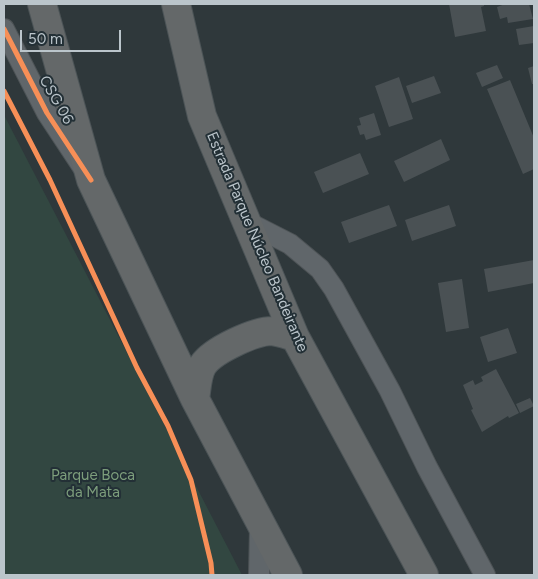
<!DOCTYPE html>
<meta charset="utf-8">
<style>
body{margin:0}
#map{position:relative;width:538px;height:579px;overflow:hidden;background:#2f383b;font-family:Figtree,sans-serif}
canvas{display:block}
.frame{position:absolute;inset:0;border:5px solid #bbc5cb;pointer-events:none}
.scale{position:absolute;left:20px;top:30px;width:101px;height:22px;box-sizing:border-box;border:2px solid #bbc5cb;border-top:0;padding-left:6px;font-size:15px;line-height:18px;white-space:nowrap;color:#bbc5cb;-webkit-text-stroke:4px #233036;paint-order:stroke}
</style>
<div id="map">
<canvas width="538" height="579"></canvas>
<div class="frame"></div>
<div class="scale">50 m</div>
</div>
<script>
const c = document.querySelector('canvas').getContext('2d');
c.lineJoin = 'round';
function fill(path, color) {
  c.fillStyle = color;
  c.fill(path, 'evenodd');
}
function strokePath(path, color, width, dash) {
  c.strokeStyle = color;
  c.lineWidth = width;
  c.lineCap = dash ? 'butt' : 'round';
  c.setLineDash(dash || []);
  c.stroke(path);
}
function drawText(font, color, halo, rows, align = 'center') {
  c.font = font + ' Figtree,sans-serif';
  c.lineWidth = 4;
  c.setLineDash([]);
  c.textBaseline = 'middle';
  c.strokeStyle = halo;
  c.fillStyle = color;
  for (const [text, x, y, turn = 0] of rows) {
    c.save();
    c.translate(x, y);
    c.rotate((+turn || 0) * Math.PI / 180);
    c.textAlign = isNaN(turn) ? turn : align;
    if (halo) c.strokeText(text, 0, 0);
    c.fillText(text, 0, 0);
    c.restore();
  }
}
const green = new Path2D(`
 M4,115L242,575H4Z`);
const building = new Path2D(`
 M449,4H484V6L481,7L486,31L455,37Z
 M505,4H529L533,19L508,23L507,17L500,19L497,7Z
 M534,26V43L519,45L516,29Z
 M497,65L503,78L482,87L476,73Z
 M534,66V84H532L528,68Z
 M434,76L441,93L412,103L406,86Z
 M399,77L413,119L389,127L375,86Z
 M510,80L534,138V169L523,174L487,89Z
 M374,113L381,135L366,140L364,134L360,135L357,126L361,125L359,118Z
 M441,139L450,160L404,182L394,161Z
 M360,153L369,174L323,193L314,172Z
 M389,205L397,226L349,243L341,222Z
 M449,205L456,226L412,241L405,220Z
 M534,260V283L488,292L484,269Z
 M462,279L469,328L446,332L438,283Z
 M508,328L517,353L488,362L480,337Z
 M496,369L519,413L509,418L508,416L482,432L471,410L473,409L463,385L473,380L475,385L483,381L481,377Z
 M530,398L534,406L520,413L516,404Z`);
const minor = new Path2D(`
 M4,29L47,113L82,166
 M247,222L290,244L320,269L334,289L390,391L427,467L485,575
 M259,575L260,527`);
const highway = new Path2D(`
 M42,4L91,180L195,399L288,575
 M176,4L202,116L295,337L424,575
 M195,399C197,388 197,374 203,365C213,350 255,331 272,331C280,332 288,335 295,337`);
const cycleway = new Path2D(`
 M4,29L47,113L91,180
 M4,91L50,180L137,368L168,426L191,480L211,563L212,575`);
const streetNames = [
 ["CSG 06",56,100,60],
 ["Estrada Parque Núcleo Bandeirante",257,242,67]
];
const parkNames = [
 ["Parque Boca",93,476],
 ["da Mata",93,493]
];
fill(green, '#324741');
fill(building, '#4a5154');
strokePath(minor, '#4d5356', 22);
strokePath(highway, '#4c5457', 30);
strokePath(minor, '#60666a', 20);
strokePath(highway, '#646869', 28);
strokePath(cycleway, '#f78f57', 5);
drawText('15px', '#bbc5cb', '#233036', streetNames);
drawText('15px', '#7d9e7c', '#233036', parkNames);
</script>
